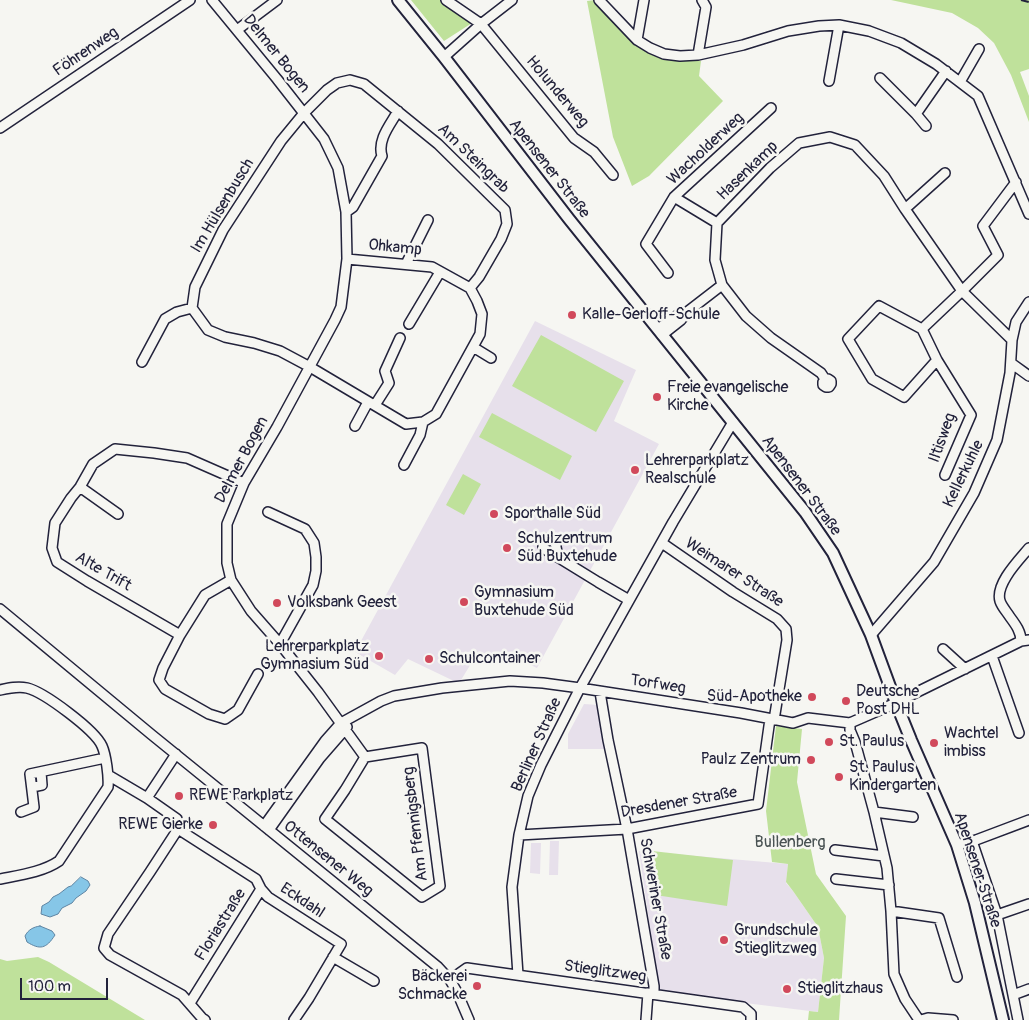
<!DOCTYPE html>
<meta charset="utf-8">
<style>
body{margin:0}
#map{position:relative;width:1029px;height:1020px;overflow:hidden;background:#f6f6f2;font-family:Pangolin,sans-serif}
canvas{display:block}
.scale{position:absolute;left:20px;top:978px;width:88px;height:22px;box-sizing:border-box;border:2px solid #22223b;border-top:0;padding-left:6px;font-size:15px;line-height:18px;white-space:nowrap;color:#22223b;-webkit-text-stroke:4px #f6f6f2;paint-order:stroke}
</style>
<div id="map">
<canvas width="1029" height="1020"></canvas>
<div class="scale">100 m</div>
</div>
<script>
const c = document.querySelector('canvas').getContext('2d');
c.lineJoin = 'round';
function fill(path, color) {
  c.fillStyle = color;
  c.fill(path, 'evenodd');
}
function strokePath(path, color, width, dash) {
  c.strokeStyle = color;
  c.lineWidth = width;
  c.lineCap = dash ? 'butt' : 'round';
  c.setLineDash(dash || []);
  c.stroke(path);
}
function drawText(font, color, halo, rows, align = 'center') {
  c.font = font + ' Pangolin,sans-serif';
  c.lineWidth = 5;
  c.setLineDash([]);
  c.textBaseline = 'middle';
  c.strokeStyle = halo;
  c.fillStyle = color;
  for (const [text, x, y, turn = 0] of rows) {
    c.save();
    c.translate(x, y);
    c.rotate((+turn || 0) * Math.PI / 180);
    c.textAlign = isNaN(turn) ? turn : align;
    if (halo) c.strokeText(text, 0, 0);
    c.fillText(text, 0, 0);
    c.restore();
  }
}
const built = new Path2D(`
 M535,321L636,370L614,421L659,444L537,668L514,657L491,660L477,654L461,680L456,682L408,659L395,675L355,652Z
 M584,704L599,705L607,749H568V734Z
 M550,841H559L558,875H549Z
 M531,843H541L540,874L530,873Z
 M639,851L788,864L786,883L793,891L818,927L824,958L818,1012L737,1002L719,1004L659,990Z`);
const green = new Path2D(`
 M411,0H446L472,23L444,41Z
 M595,0L626,33L680,60L701,61L699,76L723,101L649,176L632,186L613,137L587,1Z
 M891,0H1029V69L1020,72L1029,96V122L1011,75L994,43L978,28L952,13Z
 M541,335L624,381L596,432L512,386Z
 M492,413L572,456L560,480L479,437Z
 M463,474L481,484L464,515L446,505Z
 M776,726L802,729L797,782L816,874L846,916L839,1020H808L809,1011L818,1012L824,958L818,927L793,891L786,882L788,864L772,862L766,811Z
 M652,851L733,860L727,906L649,894Z
 M38,957L49,962L145,1020H0V959L7,961Z`);
const water = new Path2D(`
 M81,877L88,881L90,885L86,891L76,898L72,903L62,908L58,914L50,917L41,914L42,906L49,902L53,897L59,894L68,887L71,886Z
 M40,926L52,931L55,935C46,949 40,950 27,942L25,936C28,930 33,927 40,926Z`);
const minor = new Path2D(`
 M212,0L277,79L324,139L338,168L346,212L347,259L341,307L335,320L277,427L244,483L227,524V563L231,580L251,611L280,644L318,692L365,757L345,790L325,819L422,897L440,886L422,748L365,757
 M446,0L481,24L574,138L594,152L613,175
 M599,0L637,40L650,48L664,54L680,56L698,55L743,45L788,31L819,26L839,25L869,31L901,43L936,64L978,96L1029,214
 M237,30L277,0
 M637,40L644,0
 M698,55L706,7L702,0
 M444,57L481,24L512,0
 M880,78L916,114L946,71
 M829,81L839,25
 M960,82L979,49
 M916,114L926,126
 M0,128L190,0
 M905,209L945,173
 M346,212L353,207L382,156C377,140 390,125 398,111
 M717,223L674,197L771,108
 M347,259L432,267L470,288L477,301L482,314L480,334L436,414L423,422L406,424L310,367L280,351L254,343L225,337L208,330L192,308L195,287L223,230L281,141L304,113L327,90L337,83L350,80L364,84L438,144L505,210L507,224L501,239L479,277L470,288
 M406,264L428,220
 M668,273L646,244L674,197
 M722,285L746,316L771,338L821,373L825,379L823,382V385L826,387H829L831,384V381L828,379H825
 M409,324L440,272
 M658,329L678,315L684,313
 M922,329L879,306L848,339L872,379L904,397L937,360L922,329L962,291L998,255L983,226L1016,182
 M662,335L681,320L687,312L722,285L715,260L717,223L770,168L799,143L830,137L855,145L884,176L905,209L962,291L1012,340
 M473,347L491,358
 M937,360L971,415L945,475
 M142,362L165,319L177,312L192,308
 M1011,363L1029,376
 M375,405L389,383L385,371L400,338
 M355,426L368,402
 M404,465L420,435L423,422
 M80,487L118,514
 M268,512L305,529L314,543L316,557V571L313,585L280,644
 M662,543L733,592L777,619L786,629L787,640L774,720
 M558,557L555,542L552,538H547L543,542V547L546,550L598,582L629,600
 M231,580L205,595L180,635L163,668L159,680L165,689L209,714L225,719L238,710L258,674
 M0,609L152,735L438,967L450,980L457,992L469,1020
 M180,635L87,581L57,562L52,548L55,523L71,498L80,487L93,464L115,449L154,453L187,458L244,483
 M871,635L934,562L974,493L997,440L1010,373L1012,340L1016,322L1029,302
 M1021,641C1021,632 1016,625 1010,617C1007,612 1002,607 1000,601C995,584 1019,560 1029,548
 M943,649L965,669
 M992,656L1019,733
 M0,690C9,688 18,686 27,688C44,692 95,730 102,746C106,755 109,777 108,787L59,861C43,872 20,875 0,879
 M600,692L608,740L627,829L654,986V994
 M850,723V730L855,742L874,812L887,868L891,911L894,974L905,999L919,1020
 M108,775L147,798L176,754
 M32,787L42,785L41,772
 M147,798L177,819L178,829L150,872L108,934L104,948L110,955L182,995L202,1018L205,1020
 M21,812L34,807L30,774L105,758
 M874,812L913,817
 M264,826L325,741L341,723L381,701L394,696L442,688L510,681L543,683L580,688L741,713L793,723L808,718L850,723L896,703L901,700L1021,641L1029,640
 M178,829L256,879L261,889L268,897L341,944L309,998L294,1020
 M269,830L320,758L347,727
 M519,835L627,829L758,804L770,719
 M972,841L997,915L1018,1020
 M957,845L976,840L1029,820
 M835,850L884,856
 M836,879L889,885
 M891,911L939,918L957,977
 M997,915L1029,904
 M333,957L374,981
 M518,975L512,887L519,835L528,796L533,784L541,765L580,688L673,522L733,422
 M450,980L467,968L743,1007L751,1014V1020
 M1013,995L1029,989
 M190,1003L261,889
 M646,1020L648,993
 M921,1020L928,1018L953,1020`);
const major = new Path2D(`
 M398,0L444,57L569,219L805,512L833,553L871,635L896,703L911,740L957,845L975,903L1003,1020`);
const rail = new Path2D(`
 M1021,0L1029,2`);
const markers = [
 [572,315,5,"#d1495b"],
 [657,397,5,"#d1495b"],
 [635,470,5,"#d1495b"],
 [494,514,5,"#d1495b"],
 [507,548,5,"#d1495b"],
 [464,602,5,"#d1495b"],
 [277,603,5,"#d1495b"],
 [379,656,5,"#d1495b"],
 [429,659,5,"#d1495b"],
 [812,697,5,"#d1495b"],
 [846,701,5,"#d1495b"],
 [829,742,5,"#d1495b"],
 [934,743,5,"#d1495b"],
 [811,760,5,"#d1495b"],
 [839,777,5,"#d1495b"],
 [179,796,5,"#d1495b"],
 [213,825,5,"#d1495b"],
 [724,940,5,"#d1495b"],
 [477,986,5,"#d1495b"],
 [787,989,5,"#d1495b"]
];
const streetNames = [
 ["Föhrenweg",86,52,-34],
 ["Delmer Bogen",276,54,51],
 ["Holunderweg",557,92,50],
 ["Wacholderweg",706,149,-43],
 ["Am Steingrab",473,159,44],
 ["Apensener Straße",549,169,52],
 ["Hasenkamp",748,171,-44],
 ["Im Hülsenbusch",223,206,-59],
 ["Ohkamp",395,248,6],
 ["Iltisweg",943,438,-70],
 ["Delmer Bogen",242,460,-62],
 ["Kellerkuhle",964,474,-64],
 ["Apensener Straße",801,486,53],
 ["Alte Trift",103,572,30],
 ["Weimarer Straße",734,573,33],
 ["Torfweg",658,685,9],
 ["Berliner Straße",537,745,-66],
 ["Dresdener Straße",679,803,-10],
 ["Am Pfennigsberg",416,824,-97],
 ["Ottensener Weg",328,859,39],
 ["Apensener Straße",977,870,72],
 ["Schweriner Straße",655,899,80],
 ["Eckdahl",302,901,34],
 ["Floriastraße",221,925,-58],
 ["Stieglitzweg",605,972,8]
];
const poiNames = [
 ["Kalle-Gerloff-Schule",582,315],
 ["Freie evangelische",667,388],
 ["Kirche",667,406],
 ["Lehrerparkplatz",645,461],
 ["Realschule",645,479],
 ["Sporthalle Süd",504,514],
 ["Schulzentrum",517,539],
 ["Süd Buxtehude",517,557],
 ["Gymnasium",474,593],
 ["Buxtehude Süd",474,611],
 ["Volksbank Geest",287,603],
 ["Lehrerparkplatz",369,647,"right"],
 ["Gymnasium Süd",369,665,"right"],
 ["Schulcontainer",439,659],
 ["Deutsche",856,692],
 ["Post DHL",856,710],
 ["Süd-Apotheke",802,697,"right"],
 ["Wachtel",944,734],
 ["imbiss",944,752],
 ["St. Paulus",839,742],
 ["Paulz Zentrum",801,760,"right"],
 ["St. Paulus",849,768],
 ["Kindergarten",849,786],
 ["REWE Parkplatz",189,796],
 ["REWE Gierke",203,825,"right"],
 ["Grundschule",734,931],
 ["Stieglitzweg",734,949],
 ["Bäckerei",467,977,"right"],
 ["Schmacke",467,995,"right"],
 ["Stieglitzhaus",797,989]
];
const parkNames = [
 ["Bullenberg",790,843]
];
fill(built, '#e7e0eb');
fill(green, '#bfe19b');
fill(water, '#86c6e7');
strokePath(water, '#5e84a2', 1);
strokePath(minor, '#22223b', 12);
strokePath(major, '#22223b', 14);
strokePath(minor, '#f6f6f2', 9);
strokePath(major, '#f6f6f2', 10);
strokePath(rail, '#22223b', 2, [8, 4]);
for (const [x, y, r, color] of markers) {
  const dot = new Path2D();
  dot.arc(x, y, r, 0, 2 * Math.PI);
  c.fillStyle = color;
  c.fill(dot);
  strokePath(dot, '#f6f6f2', 2);
}
drawText('16px', '#22223b', '#f6f6f2', streetNames);
drawText('16px', '#22223b', '#f6f6f2', poiNames, 'left');
drawText('16px', '#495253', '#f6f6f2', parkNames);
</script>
